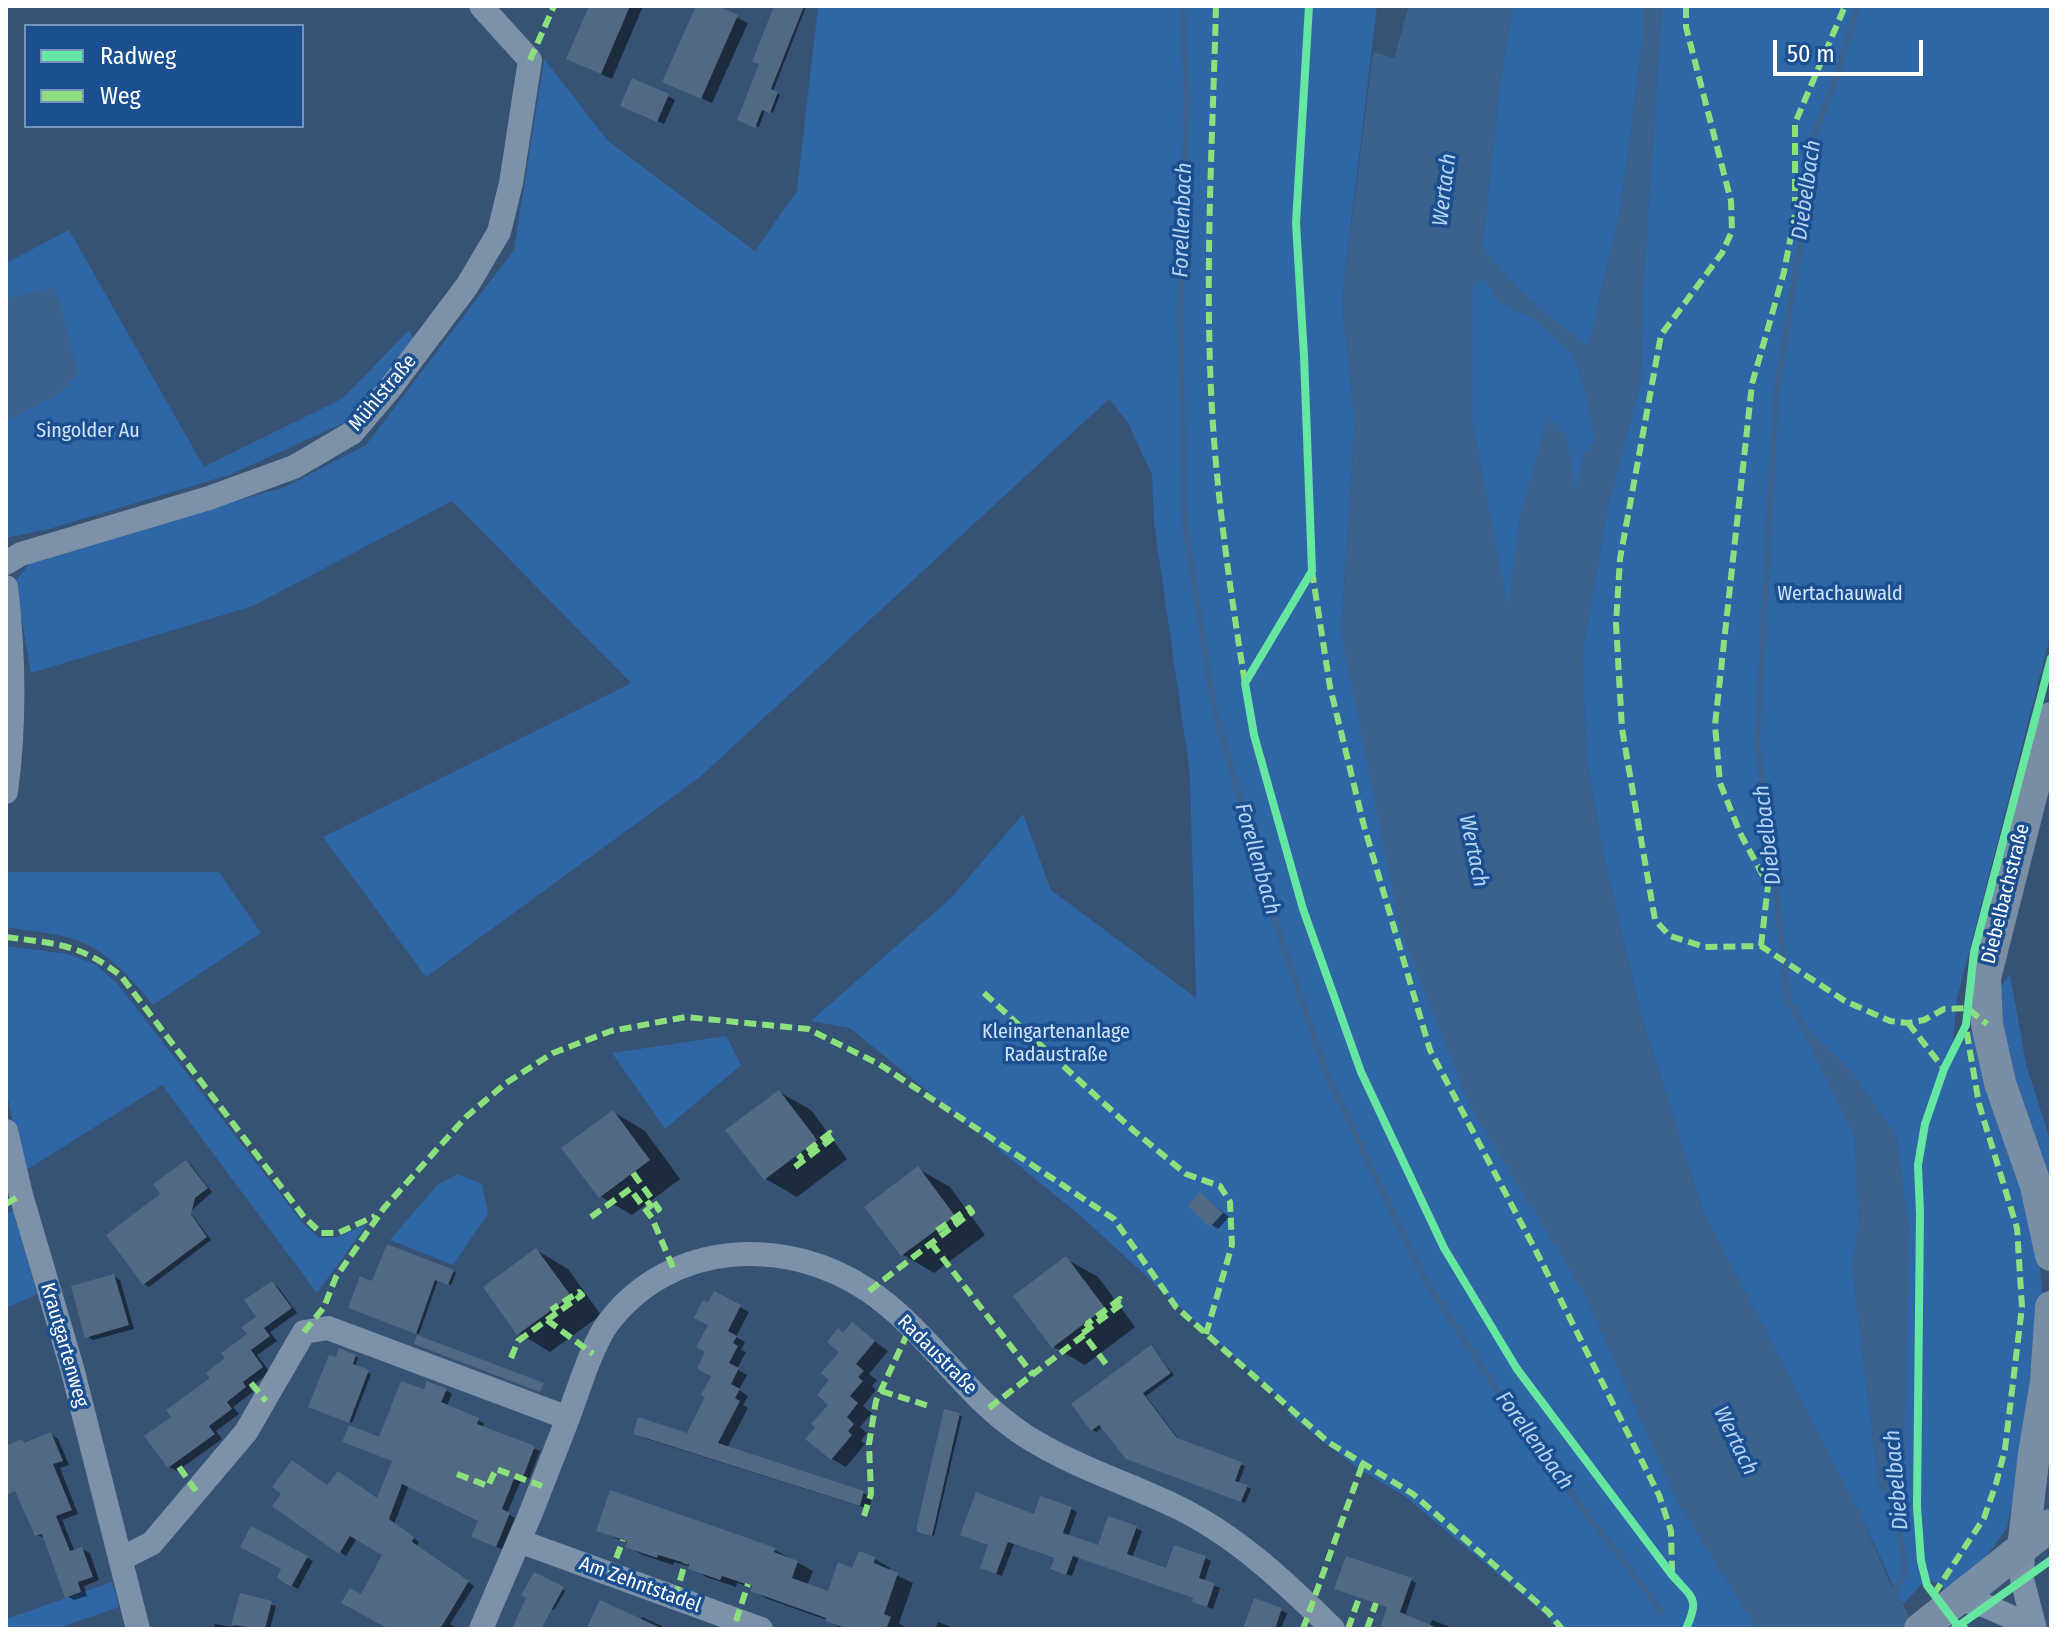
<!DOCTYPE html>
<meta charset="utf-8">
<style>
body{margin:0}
#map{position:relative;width:2057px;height:1635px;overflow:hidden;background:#365274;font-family:"Fira Sans Condensed",sans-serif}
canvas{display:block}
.frame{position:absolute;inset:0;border:8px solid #fff;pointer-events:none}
.legend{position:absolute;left:24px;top:24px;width:280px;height:104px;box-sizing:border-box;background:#1b4f8f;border:2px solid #7695bc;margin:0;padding:10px 14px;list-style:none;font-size:24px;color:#fff}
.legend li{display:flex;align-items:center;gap:16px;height:40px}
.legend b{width:40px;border:2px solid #7695bc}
.scale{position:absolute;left:1773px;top:40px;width:150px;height:36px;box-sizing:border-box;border:4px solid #fff;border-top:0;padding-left:10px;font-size:24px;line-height:28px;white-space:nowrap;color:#fff;-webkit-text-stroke:6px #1b4f8f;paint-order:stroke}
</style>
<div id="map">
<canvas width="2057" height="1635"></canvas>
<div class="frame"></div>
<ul class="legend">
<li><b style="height:10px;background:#66e7a1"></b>Radweg</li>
<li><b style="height:10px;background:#8de07e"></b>Weg</li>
</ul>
<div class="scale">50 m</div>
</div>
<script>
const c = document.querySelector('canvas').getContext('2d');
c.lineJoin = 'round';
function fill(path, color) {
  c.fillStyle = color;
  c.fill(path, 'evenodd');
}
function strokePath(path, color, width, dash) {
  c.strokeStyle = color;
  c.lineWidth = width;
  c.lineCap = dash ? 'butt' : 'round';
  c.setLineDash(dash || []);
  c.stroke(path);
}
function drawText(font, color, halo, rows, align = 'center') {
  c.font = font + ' "Fira Sans Condensed",sans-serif';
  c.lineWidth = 7;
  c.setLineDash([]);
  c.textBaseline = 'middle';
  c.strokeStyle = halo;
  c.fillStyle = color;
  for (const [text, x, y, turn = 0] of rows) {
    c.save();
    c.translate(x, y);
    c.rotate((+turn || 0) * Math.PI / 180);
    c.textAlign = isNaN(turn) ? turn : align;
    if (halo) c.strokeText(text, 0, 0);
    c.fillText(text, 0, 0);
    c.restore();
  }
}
const green = new Path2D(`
 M818,6H1377L1342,300L1355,421L1341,632L1587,1299L1679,1504L1757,1629H1558L1544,1613L1406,1497L1356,1467L1288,1414L1293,1411L1083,1218L850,1028L811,1021L952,897L1023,814L1051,890L1196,998L1190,774L1154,523L1152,475L1128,423L1109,399L700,777L426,977L323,837L631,683L452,501L253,606L31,673L15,582L33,559L285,487L366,445L514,250L544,59L608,141L755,251L797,191Z
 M1513,6H1643V38L1621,207L1588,348L1523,294L1482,248L1500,82Z
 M1662,6H2051V633L1957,999L1953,1040L1971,1031L1978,1032L2038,1244L2043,1301L2023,1452L2007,1528L1989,1553L1947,1590L1932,1581L1922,1584L1902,1605L1863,1520L1703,1211L1641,1015L1605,863L1587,763L1582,656L1607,509L1641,379L1643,288ZM1849,1069L1896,1136L1909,1230L1879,1486L1852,1265L1859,1225L1855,1138L1848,1121Z
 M69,230L204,467L343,398L409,330L415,341L357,417L229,475L49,529L6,538V263Z
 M1484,278L1501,304L1534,318L1575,357L1590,409L1595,440L1583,456L1576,496L1520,516L1508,613L1473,427V286Z
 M6,872H219L261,933L153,1005C130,977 106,948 69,938C49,932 27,931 6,927Z
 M6,946L68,954L95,964L117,983L301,1221L319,1238L338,1237L367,1224L317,1293L162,1085L23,1172L6,1089Z
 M2010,974L2026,1064L2051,1143V1200C2029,1131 2003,1060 2000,987Z
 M726,1036L741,1065L665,1129L612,1053Z
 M458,1174L482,1184L488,1214L453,1265L390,1240L437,1185Z
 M13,1211L37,1294L6,1308V1214Z
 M112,1582L119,1607L56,1629H6V1619Z`);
const water = new Path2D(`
 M1409,6H1513L1500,82L1482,248L1523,294L1588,347L1621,207L1643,38V6H1662L1643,288L1641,379L1607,509L1582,656L1587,763L1605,863L1641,1015L1703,1211L1863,1520L1889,1581L1917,1629H1757L1679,1504L1587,1299L1470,1106L1401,931L1341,632L1355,421L1342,300L1373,52L1394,58ZM1484,279L1501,304L1534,318L1575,357L1590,409L1595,440L1583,456L1576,493L1567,438L1548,416L1520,516L1508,609L1473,427V286Z
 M52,288L60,303L78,373L61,393L6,421V299Z
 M1810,1031L1849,1069L1896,1136L1909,1229L1904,1495L1897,1509L1879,1486L1852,1265L1859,1225L1855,1138L1804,1034Z`);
const shadow = new Path2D(`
 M591,6H643L612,79L569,59Z
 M699,6H713L748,23L712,103L675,87Z
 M785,6L806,7L773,91L780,95L773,113L765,110L759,127L740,119Z
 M668,96L675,100L664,124L629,109Z
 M779,1092L811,1110L847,1159L797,1197L766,1179L727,1130Z
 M613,1112L645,1131L680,1179L632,1215L600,1196Z
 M186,1162L191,1165L212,1192L190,1212L211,1240L149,1287L144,1284L163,1195Z
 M918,1169L950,1187L985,1235L934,1273L902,1254Z
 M1201,1194L1229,1217L1218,1229L1212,1225Z
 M536,1250L568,1269L601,1315L550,1352L519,1333Z
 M1066,1259L1098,1277L1135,1327L1085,1365L1054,1347Z
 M453,1271L456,1273L451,1285L438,1280L419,1334L353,1309L374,1284Z
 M114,1276L120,1280L134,1329L93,1340L87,1336Z
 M272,1283L278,1287L297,1313L270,1332L277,1341L257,1355L270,1372L250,1388L253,1392L233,1407L239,1414L216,1431L222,1439L177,1471L169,1467L174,1417L213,1378L250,1334L256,1319L263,1323Z
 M715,1294L749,1312L736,1337L745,1342L741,1350L746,1352L737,1369L747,1375L739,1390L748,1396L743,1405L748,1408L727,1448L863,1493L872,1498L869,1509L644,1438L635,1433L688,1435L708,1396L713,1376L708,1352L709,1305Z
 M852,1325L888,1351L869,1374L877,1380L872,1386L876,1390L863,1406L872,1413L860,1427L867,1433L861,1441L865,1444L846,1467L832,1459L831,1404L832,1379L842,1352L845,1334Z
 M1152,1348L1174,1375L1146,1396L1180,1441L1245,1466L1239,1482L1251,1489L1245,1503L1132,1460L1103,1427L1096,1432L1092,1429Z
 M356,1356L358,1358L355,1367L371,1374L352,1423L313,1408L337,1360Z
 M446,1390L452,1394L447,1406L484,1423L482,1428L540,1451L529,1479L523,1476L507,1513L515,1518L502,1549L479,1540L480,1521L409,1485L394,1524L419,1542L416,1547L474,1586L450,1624L458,1629H392L362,1596L385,1554L357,1538L346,1556L275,1505L284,1493L328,1487L378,1500L394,1461L380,1440L425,1392Z
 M946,1412L962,1416L934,1536L922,1533Z
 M51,1434L58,1439L69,1465L60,1468L78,1514L62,1520L75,1552L82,1549L90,1553L99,1580L84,1586L87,1596L74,1600L67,1596L46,1538L36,1535L6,1466V1449Z
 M1071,1509L1077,1512L1068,1537L1100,1547L1136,1528L1142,1531L1132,1558L1168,1570L1205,1558L1211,1561L1204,1582L1220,1588L1213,1609L1200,1604L1195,1598L1079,1557L1072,1576L1059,1572L1057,1558L1014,1544L1002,1576L988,1571L990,1545L1035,1517Z
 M252,1529L313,1561L298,1589L279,1578L284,1569Z
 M599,1530L775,1550L813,1571L807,1586L830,1593L853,1570L875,1559L890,1568L889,1572L913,1583L899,1623L905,1627L842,1629L827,1620L768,1599L753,1591L754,1588L737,1583L736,1587L706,1577L691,1567L674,1562L673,1565L643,1555L627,1546L628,1544Z
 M535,1574L565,1591L554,1610L546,1605L534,1629H514L529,1597Z
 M1411,1580L1416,1583L1405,1616L1430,1626L1432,1620L1455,1629H1382Z
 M241,1595L276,1606L270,1629H214L215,1624L233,1627Z
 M1255,1601L1287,1613L1281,1629H1245Z
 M642,1617L662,1626L661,1629H591L640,1621Z
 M938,1622L957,1629H935Z`);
const stream = new Path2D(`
 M1182,6L1187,97L1180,313L1185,525L1214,708L1274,918L1328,1077L1425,1280L1524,1432L1662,1612
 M1811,1038L1788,1002L1769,826L1757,744L1776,395L1801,239L1807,153L1834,84L1858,6
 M1892,1596L1905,1573L1896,1503`);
const building = new Path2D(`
 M589,6H630L601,74L566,59Z
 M696,6H718L738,15L701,99L662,82Z
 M774,6H804L771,89L778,92L770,113L762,110L755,128L737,120L759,64L752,62Z
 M632,78L669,94L657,122L620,106Z
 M779,1090L817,1140L764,1180L725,1130Z
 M613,1110L650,1160L599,1198L561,1148Z
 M186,1160L208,1188L195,1198L191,1214L207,1237L143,1285L106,1235L160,1194L153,1184Z
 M918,1166L955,1216L901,1256L864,1207Z
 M1200,1192L1223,1213L1210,1227L1188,1206Z
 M387,1244L454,1270L448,1285L435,1280L416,1334L348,1308L360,1276L372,1281Z
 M536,1248L571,1296L517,1335L483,1287Z
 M1066,1256L1105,1308L1052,1348L1013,1296Z
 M114,1274L129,1325L85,1338L71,1286Z
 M272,1281L292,1308L264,1328L244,1300Z
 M714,1291L741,1305L728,1331L737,1336L733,1343L738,1346L729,1363L739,1368L731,1384L740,1389L735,1398L740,1401L718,1443L864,1491L860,1506L633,1434L638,1417L687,1433L705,1397L701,1395L711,1376L697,1369L705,1352L696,1347L708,1325L694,1318L703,1300L708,1302Z
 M256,1317L270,1336L251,1350L263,1367L243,1382L246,1387L227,1402L232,1409L209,1426L215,1434L168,1468L144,1436L171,1417L166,1410L210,1378L206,1373L225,1358L221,1353L247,1334L241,1327Z
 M852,1322L875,1341L856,1364L864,1371L858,1377L863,1381L850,1396L858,1403L847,1417L854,1424L848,1431L852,1435L831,1460L805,1439L815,1427L811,1424L828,1405L817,1395L829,1380L821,1373L839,1352L827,1342L838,1328L843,1333Z
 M417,1335L544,1383L540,1392L414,1344Z
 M1151,1345L1171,1373L1143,1393L1177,1438L1242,1462L1235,1481L1248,1485L1241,1502L1126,1459L1099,1425L1091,1431L1071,1404Z
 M339,1348L356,1355L353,1364L369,1370L349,1423L308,1407L329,1355L336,1357Z
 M401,1381L424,1389L427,1381L447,1389L441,1402L479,1418L477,1424L535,1446L523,1477L516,1474L502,1509L510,1513L496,1547L471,1537L478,1521L402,1484L389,1519L414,1537L412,1542L469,1581L440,1629H389L341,1603L350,1588L361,1594L382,1555L350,1536L339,1554L272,1506L281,1494L272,1487L292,1460L327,1485L338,1471L377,1498L392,1461L342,1442L349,1425L379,1437Z
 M944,1409L960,1413L932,1536L917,1532V1525Z
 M51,1432L63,1461L53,1464L72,1510L56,1516L70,1551L82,1547L93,1577L78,1582L81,1592L65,1598L42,1534L35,1536L15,1491L6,1495V1446L22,1439L24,1443Z
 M610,1490L776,1548L774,1552L798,1561L792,1578L828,1591L838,1562L852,1568L859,1551L875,1557L874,1563L898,1573L884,1614L891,1617L886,1629H848L825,1621L826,1618L750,1591L752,1586L722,1576L720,1580L688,1569L689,1564L658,1555L657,1558L625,1547L627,1541L596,1531Z
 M976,1492L1034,1514L1040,1496L1072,1507L1063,1533L1098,1545L1108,1516L1137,1526L1127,1554L1166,1568L1174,1545L1206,1556L1199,1578L1215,1583L1207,1607L1192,1602L1193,1598L1073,1556L1066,1575L1050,1569L1055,1558L1008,1542L996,1574L980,1568L988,1545L960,1535Z
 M251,1526L308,1556L291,1587L277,1578L281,1569L240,1547Z
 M1346,1556L1412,1578L1400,1612L1395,1610L1440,1629H1380L1387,1607L1334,1589Z
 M534,1572L564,1587L541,1629H512L526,1598L521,1595Z
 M240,1593L272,1601L265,1629L231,1625Z
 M1254,1598L1282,1608L1275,1629H1243Z
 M600,1600L663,1629H586Z`);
const street = new Path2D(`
 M6,563L21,554L209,498L294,467L352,433L388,391L467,286L499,232L511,183L530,60L481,6
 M6,587C14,655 15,725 6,792
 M6,1131L21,1195L72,1368L138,1629
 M519,1541L761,1629
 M2023,1548L2022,1579L2035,1629
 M121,1559L152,1543L246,1432L304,1332L328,1328L568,1418C578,1391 592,1345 608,1323C671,1240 786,1235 869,1291C928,1331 964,1396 1024,1435C1072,1466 1125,1482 1177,1507C1237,1536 1286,1583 1333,1629
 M1958,1599L1986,1606L2034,1627
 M481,1629L530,1515L568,1418`);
const secondary = new Path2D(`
 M2051,718L1985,978L1987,1024L2000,1083L2036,1186L2051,1255
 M2023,1548L2034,1454L2046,1382L2051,1307
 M1920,1629L2051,1525`);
const quiet = new Path2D(`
 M1216,6C1213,125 1206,245 1210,364C1213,471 1228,577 1245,683
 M1686,6V27L1731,201L1732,231L1722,253L1661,335L1620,559L1616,623L1622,729L1655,920L1670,936L1705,947L1761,946L1845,1001L1890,1021L1908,1023L1924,1020L1944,1009L1967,1008L1987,1024
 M530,60L554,6
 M1312,571L1330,687L1364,826L1430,1050L1538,1255L1659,1495L1671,1531L1672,1571
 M6,937C56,944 79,943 121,976L304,1217L321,1233H338L375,1216
 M1761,946L1768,885L1740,833L1720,783L1715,725L1752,384L1784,272L1795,214V123L1845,6
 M984,993L1134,1131L1186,1174L1220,1186L1230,1202L1232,1245L1206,1334
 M1908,1023L1944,1069
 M795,1167L834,1137L830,1133L800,1157L798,1155
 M633,1173L659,1209L655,1212L647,1201
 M6,1204L21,1195
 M591,1217L630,1189L652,1218L674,1270
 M931,1243L1033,1375
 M869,1291L972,1212L969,1208L935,1232
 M547,1320L582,1295L579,1292L551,1310
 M304,1332L324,1307L336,1277L384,1208L466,1117L506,1083L553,1053L611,1031L686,1017L808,1029L879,1064L1114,1219L1176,1307L1328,1442L1413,1494L1548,1612L1562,1629
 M1083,1333L1123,1303L1120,1299L1087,1324L1085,1323
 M511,1358L518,1341L547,1320L593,1354
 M251,1383L266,1401
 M881,1391L929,1406
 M989,1408L1084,1335L1106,1364
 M179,1467L196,1491
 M457,1474L488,1486L496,1469L542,1486
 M864,1516L871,1494L869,1444L876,1401L911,1326
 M610,1575L623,1540
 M1934,1594L1984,1518L1996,1484L2005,1449L2022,1307L2017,1228L1979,1104L1966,1028
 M675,1598L685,1563
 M736,1621L748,1584
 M1303,1629L1363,1463
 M1348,1629L1359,1598
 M1367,1629L1376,1603`);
const cycleway = new Path2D(`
 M1309,6L1296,223L1304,356L1312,571L1245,683L1254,735L1303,909L1361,1072L1444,1248L1517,1369L1672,1575C1693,1599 1700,1598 1686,1629
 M1954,1629L2051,1560
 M1965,1629L1958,1626L1927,1585L1921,1561L1917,1507L1920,1213L1918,1165L1925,1124L1944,1069L1966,1025L1974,952L2051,658`);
const streetNames = [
 ["Mühlstraße",383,393,-50],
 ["Diebelbachstraße",2006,894,-76],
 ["Krautgartenweg",64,1345,74],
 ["Radaustraße",937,1355,45],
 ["Am Zehntstadel",640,1585,20]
];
const parkNames = [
 ["Singolder Au",88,431],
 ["Wertachauwald",1840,594],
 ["Kleingartenanlage",1056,1032],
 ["Radaustraße",1056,1055]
];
const waterNames = [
 ["Wertach",1445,190,-83],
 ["Diebelbach",1807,190,-82],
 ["Forellenbach",1183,220,-88],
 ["Diebelbach",1768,835,-97],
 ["Wertach",1473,851,78],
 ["Forellenbach",1257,859,74],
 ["Forellenbach",1534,1441,54],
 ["Wertach",1735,1441,64],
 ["Diebelbach",1897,1480,-95]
];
fill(green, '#2f66a5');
fill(water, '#3b618d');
fill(shadow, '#0007');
strokePath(stream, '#3b618d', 6);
fill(building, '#526984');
strokePath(street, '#7d92a8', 24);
strokePath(secondary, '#798da4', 32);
strokePath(quiet, '#8de07e', 6, [12, 6]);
strokePath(cycleway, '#66e7a1', 8);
drawText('20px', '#fff', '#1b4f8f', streetNames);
drawText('20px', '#cfe3fa', '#1b4f8f', parkNames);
drawText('italic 22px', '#b5d3f5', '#1b4f8f', waterNames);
</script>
